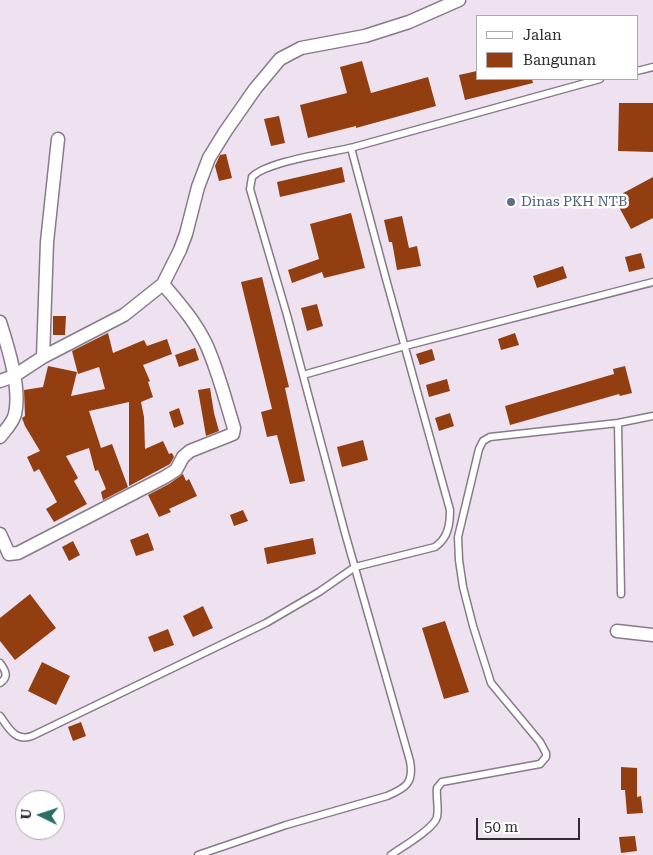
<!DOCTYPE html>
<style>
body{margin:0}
#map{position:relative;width:653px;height:855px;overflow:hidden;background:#eee1f0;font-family:"Roboto Serif",serif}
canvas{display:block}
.legend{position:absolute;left:476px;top:15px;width:162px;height:65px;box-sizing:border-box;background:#fff;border:1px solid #acaaad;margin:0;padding:6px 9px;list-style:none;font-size:15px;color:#302b31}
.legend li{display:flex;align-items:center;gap:10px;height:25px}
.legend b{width:25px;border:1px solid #acaaad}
.north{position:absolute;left:15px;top:790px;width:50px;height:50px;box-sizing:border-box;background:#fff;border:1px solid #acaaad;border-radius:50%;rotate:274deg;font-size:14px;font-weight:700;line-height:20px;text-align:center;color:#302b31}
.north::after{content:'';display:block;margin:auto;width:18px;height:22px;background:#287067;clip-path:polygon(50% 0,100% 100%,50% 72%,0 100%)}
.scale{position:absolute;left:476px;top:818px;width:104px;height:22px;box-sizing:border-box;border:2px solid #302b31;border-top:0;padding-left:6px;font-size:15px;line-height:18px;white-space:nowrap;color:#302b31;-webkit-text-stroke:4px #fff;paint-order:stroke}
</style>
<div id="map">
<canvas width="653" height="855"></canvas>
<ul class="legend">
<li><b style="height:6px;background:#fff"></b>Jalan</li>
<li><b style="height:14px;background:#923e11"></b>Bangunan</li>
</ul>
<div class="north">U</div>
<div class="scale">50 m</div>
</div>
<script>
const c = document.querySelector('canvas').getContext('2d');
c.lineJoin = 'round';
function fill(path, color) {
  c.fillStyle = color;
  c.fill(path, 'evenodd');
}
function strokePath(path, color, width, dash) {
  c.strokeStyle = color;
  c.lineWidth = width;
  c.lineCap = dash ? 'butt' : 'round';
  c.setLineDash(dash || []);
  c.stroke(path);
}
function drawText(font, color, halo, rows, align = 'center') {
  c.font = font + ' "Roboto Serif",serif';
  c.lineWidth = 5;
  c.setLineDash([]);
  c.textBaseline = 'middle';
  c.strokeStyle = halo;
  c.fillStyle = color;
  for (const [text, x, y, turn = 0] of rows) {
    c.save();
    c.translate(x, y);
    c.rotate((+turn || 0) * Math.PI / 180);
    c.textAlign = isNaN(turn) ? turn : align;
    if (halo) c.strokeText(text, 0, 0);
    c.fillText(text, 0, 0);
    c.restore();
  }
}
const building = new Path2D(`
 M362,61L371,93L428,77L436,106L356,128V126L308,138L300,105L347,93L340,67Z
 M477,71V79H532L533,83L465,100L459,75Z
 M619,103H653V152L618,151Z
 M279,116L285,143L271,146L264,119Z
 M226,154L232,178L219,181L215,166L220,155Z
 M342,167L345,182L280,197L277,182Z
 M653,177V218L631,229L614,198Z
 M351,213L365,268L324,278L322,272L292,283L288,270L319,259L310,224Z
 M402,216L409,248L417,246L421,266L397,270L392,242H389L384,220Z
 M641,253L645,268L629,272L625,257Z
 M563,266L567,278L537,288L533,276Z
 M262,277L289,387L285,388L305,481L290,484L277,435L267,437L261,412L272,409L241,282Z
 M317,304L323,326L307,331L301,308Z
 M53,316H66L65,335H53Z
 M108,333L113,353L144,340L147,346L167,339L172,354L143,365L150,381L148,382L153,397L141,402L144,417L145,449L163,441L169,454L172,453L174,457L170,464L129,486V402L89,411L101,448L112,444L128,487L103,500L101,492L106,489L98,470L95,471L89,448L66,456L78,478L74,481L87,504L54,522L46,509L57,502L39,469L34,472L27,457L40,451L25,426L22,418L25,416L24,390L43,387L48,366L77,372L71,396L105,389L99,367L78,374L72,351Z
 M515,333L519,345L501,350L498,339Z
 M195,348L199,360L179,367L175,355Z
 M432,349L435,360L420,365L416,354Z
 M625,366L632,393L620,396L619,394L510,425L505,406L614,374L613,369Z
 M447,379L450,391L429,397L426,385Z
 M210,388L214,413L219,431L206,436L198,390Z
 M179,408L184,424L174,428L169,412Z
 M450,413L454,426L439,431L435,418Z
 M363,440L368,460L342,467L337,447Z
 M183,474L186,481L189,479L197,496L169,509L171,512L159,517L148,495L169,484Z
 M243,510L248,521L234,526L230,515Z
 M148,533L154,550L136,556L130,540Z
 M313,538L316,554L267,564L264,548Z
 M73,541L80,555L69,561L62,547Z
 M30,594L56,628L15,660L0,641V618Z
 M203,606L213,628L193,637L183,616Z
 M445,621L469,692L444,699L422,628Z
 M168,629L174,645L154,652L148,637Z
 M42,662L70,676L56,705L28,691Z
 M81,722L86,736L73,741L68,727Z
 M621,767L637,768V797L641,796L643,813L627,814L625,790H621Z
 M635,836L637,851L621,853L619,837Z`);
const service = new Path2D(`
 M637,71L653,67
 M303,375L405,346L653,282
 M618,423L621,594
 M0,663C6,671 9,677 0,683
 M0,716C9,728 15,742 32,736L266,623L319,592L355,567L435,547C448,538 450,525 450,510L386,279L351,148
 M198,855L286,825L387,796C406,788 414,783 410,761L345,533L287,315L250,189L252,177C268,161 330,153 354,147C436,125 518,101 600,79
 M391,855C402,847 434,829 437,817C439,808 436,798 437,788L442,782L540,764L546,757V753L540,742L491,683L473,626L463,587L459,560L458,537L479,449L483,441L490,437L618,423L653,416`);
const minor = new Path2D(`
 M0,322C8,347 21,388 15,414C13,423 5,430 0,437
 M43,357L47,242L58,139
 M0,381L14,376L43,357L124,315L163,284L180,250L186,234L198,187L209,158L225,132L255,89L280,59L301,48L365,36L409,22L459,0
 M0,534L9,554L18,553L165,477L176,470L183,457L190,451L233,434L234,428C225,399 218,370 206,344C195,321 179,303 163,284
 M617,631L653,635`);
const markers = [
 [511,202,5,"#5c6f8a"]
];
const serviceNames = [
 ["Dinas PKH NTB",521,202]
];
fill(building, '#923e11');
strokePath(service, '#877b88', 9);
strokePath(minor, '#877b88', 15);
strokePath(service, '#fff', 6);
strokePath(minor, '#fff', 12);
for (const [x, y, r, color] of markers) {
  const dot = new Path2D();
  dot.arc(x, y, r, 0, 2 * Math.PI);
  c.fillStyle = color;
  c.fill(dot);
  strokePath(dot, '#fff', 2);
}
drawText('14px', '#4e5e75', '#fff', serviceNames, 'left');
</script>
